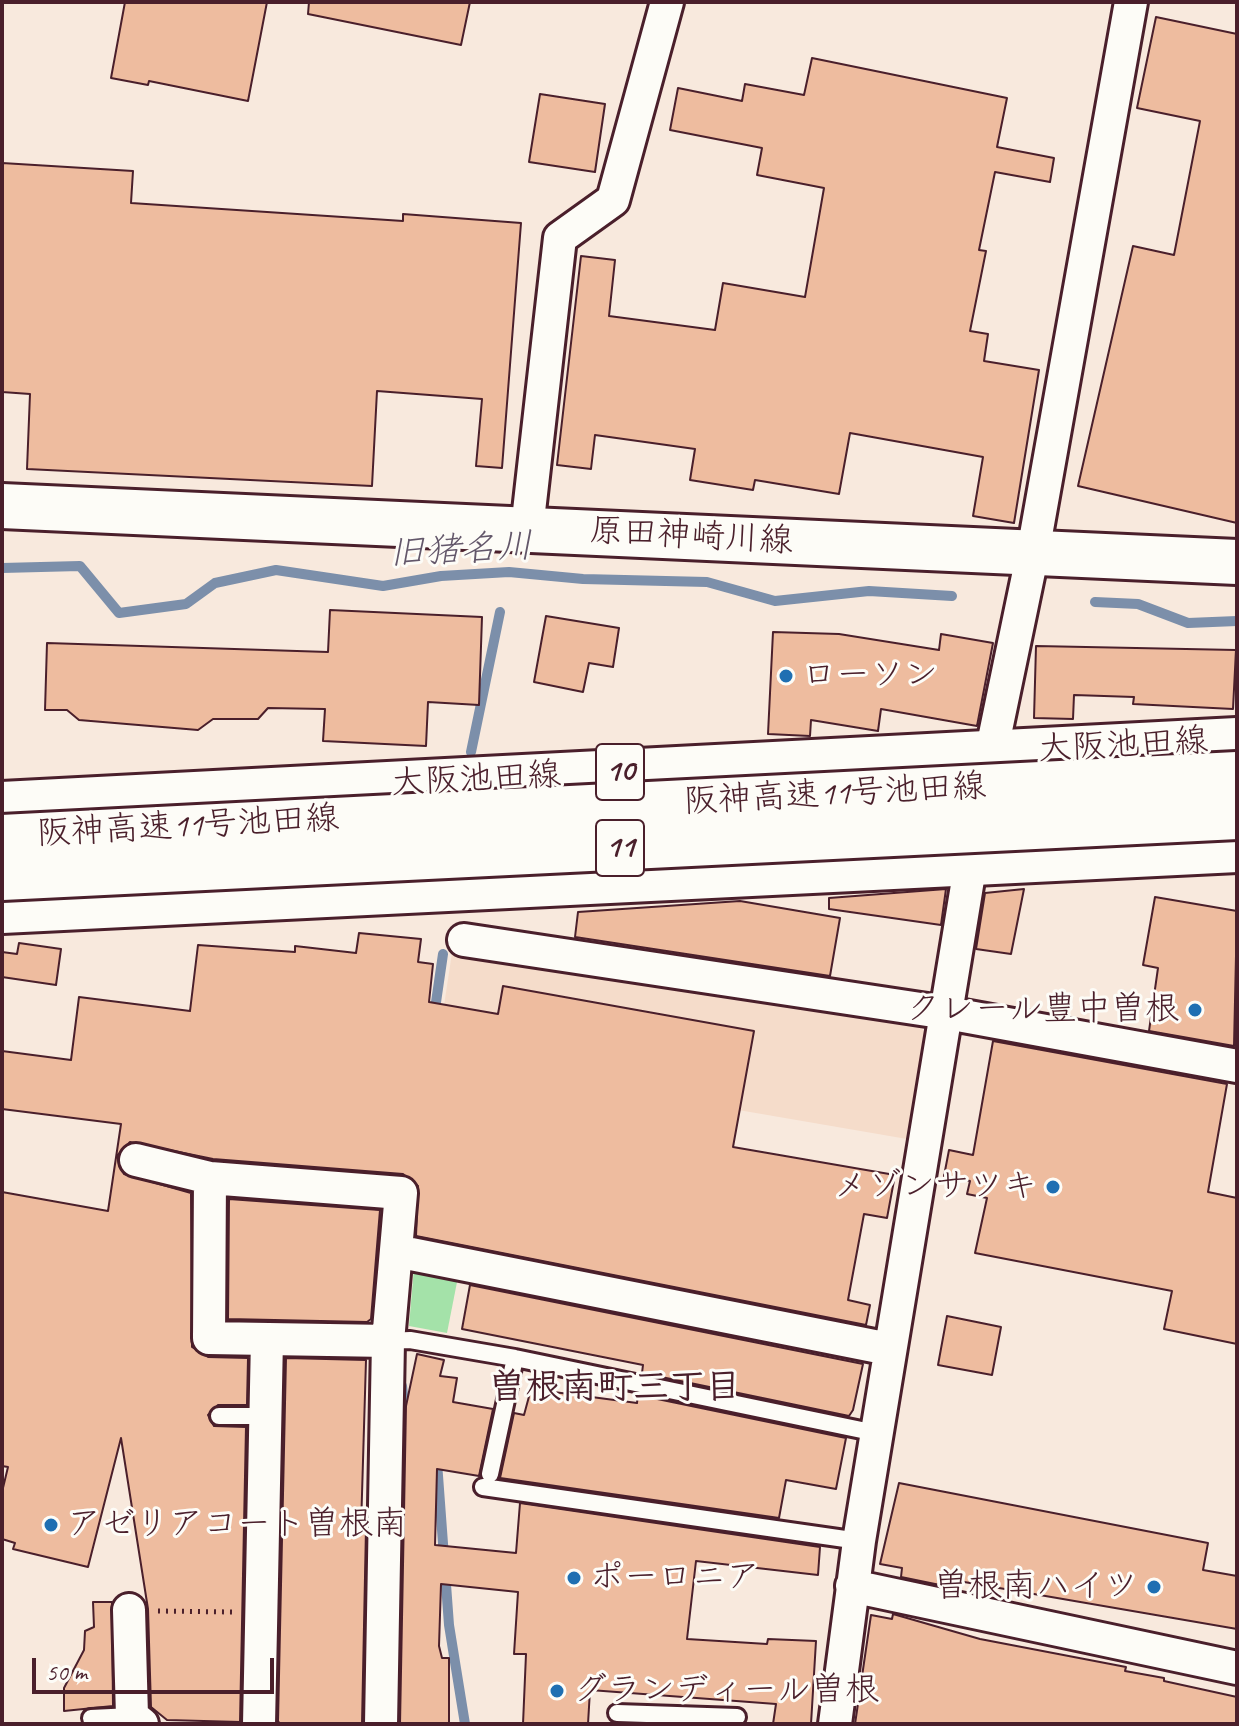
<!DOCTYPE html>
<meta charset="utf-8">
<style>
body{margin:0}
#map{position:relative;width:1239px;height:1726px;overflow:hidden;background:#f8e9dd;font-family:Caveat,sans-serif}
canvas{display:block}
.frame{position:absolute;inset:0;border:4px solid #4a1f2b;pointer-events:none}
.scale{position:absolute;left:32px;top:1658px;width:242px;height:36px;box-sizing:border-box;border:4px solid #4a1f2b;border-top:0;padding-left:10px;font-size:24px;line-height:28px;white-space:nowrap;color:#4a1f2b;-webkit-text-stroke:6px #fdfcf7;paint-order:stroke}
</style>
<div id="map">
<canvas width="1239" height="1726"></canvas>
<div class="frame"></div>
<div class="scale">50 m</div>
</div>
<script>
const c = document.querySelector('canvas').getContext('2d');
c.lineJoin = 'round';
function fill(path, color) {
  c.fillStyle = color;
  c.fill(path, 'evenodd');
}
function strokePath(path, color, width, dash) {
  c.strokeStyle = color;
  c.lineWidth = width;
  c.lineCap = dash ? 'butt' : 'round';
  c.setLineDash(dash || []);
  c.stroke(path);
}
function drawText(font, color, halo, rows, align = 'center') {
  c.font = font + ' Caveat,"Klee One",sans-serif';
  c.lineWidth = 6;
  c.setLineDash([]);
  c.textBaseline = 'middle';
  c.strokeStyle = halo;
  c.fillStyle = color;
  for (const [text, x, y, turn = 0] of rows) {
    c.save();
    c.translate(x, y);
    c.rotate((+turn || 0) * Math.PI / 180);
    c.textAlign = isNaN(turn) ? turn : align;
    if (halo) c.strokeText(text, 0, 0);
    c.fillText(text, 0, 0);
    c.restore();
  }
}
const built = new Path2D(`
 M452,953L917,1021L925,1033L907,1139L436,1058Z`);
const green = new Path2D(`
 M414,1268L458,1277L447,1333L409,1326Z`);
const stream = new Path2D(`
 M2,568L80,566L119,613L186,604L215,583L276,570L383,586L441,576L509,572L583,579L707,582L775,601L869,591L952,596
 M1095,602L1138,604L1188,623L1237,621
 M471,752L500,612
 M434,1016L443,954
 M402,1386L407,1430
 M433,1458L437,1462L449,1625L465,1724`);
const building = new Path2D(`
 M125,2H267L248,101L149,81L148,85L111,78Z
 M309,2H470L461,45L308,14Z
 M1156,17L1237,34V523L1078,486L1133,246L1174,255L1200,121L1137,108Z
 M812,58L1007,98L997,147L1054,158L1050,182L995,172L979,250L986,251L970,331L988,334L984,361L1039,370L1014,523L973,516L983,457L850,433L839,494L755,480L753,490L690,480L695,449L595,435L591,469L557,465L581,256L615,260L609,316L715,330L723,283L805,297L824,188L757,175L762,148L670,130L678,88L742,101L745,84L804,95Z
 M540,94L605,104L595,172L529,162Z
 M2,163L133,171L131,203L403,221V214L521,223L502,468L476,466L482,399L377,391L372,486L27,469L30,394L2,392Z
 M330,610L482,617L479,705L428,702L426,746L323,741L325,709L268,708L258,719H213L198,730L79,720L67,710H45L47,643L328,652Z
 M546,616L619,628L613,667L589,663L583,692L534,682Z
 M773,632L839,634L939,650L941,634L993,643L977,726L881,709L878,731L811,720L810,736L768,734Z
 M1036,646L1236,650L1233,709L1133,704L1134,697L1074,695L1073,719L1034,718Z
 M946,889L941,925L829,909V898Z
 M1024,889L1011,954L976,949L985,893Z
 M1155,897L1237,911L1234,1046L1149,1031L1158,968L1143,965Z
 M740,901L840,918L830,976L575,937L578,912Z
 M359,933L421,939L418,962L433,964L429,1002L498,1014L503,986L754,1031L733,1147L895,1175L887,1218L864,1214L848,1300L870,1305L866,1325L416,1236L418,1186L403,1174L213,1159L130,1142L117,1156L124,1174L191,1193L192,1347L208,1357L248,1358L247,1405H218L208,1415L214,1426L246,1427L240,1722L167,1720L151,1707L148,1609L121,1438L88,1567L13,1549L15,1543L2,1539V1492L8,1467L2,1466V1192L108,1211L121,1124L2,1109V1051L71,1060L79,997L190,1011L198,945L295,952V946L356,953Z
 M19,943L61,949L56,985L2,977V952L17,954Z
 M993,1041L1227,1084L1208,1192L1237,1198V1344L1164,1329L1172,1291L975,1253L987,1198L967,1194L970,1181L944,1176L949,1150L973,1155Z
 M229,1199L380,1210L371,1319L367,1322L228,1319Z
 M470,1285L863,1364L853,1410L849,1416L642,1373L643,1365L462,1329Z
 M947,1316L1001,1327L992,1375L938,1365Z
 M417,1354L444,1360L440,1376L457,1378L453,1402L493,1409L479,1476L437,1469L435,1545L516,1553L520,1503L820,1547L818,1575L696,1561L687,1639L767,1644L768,1639L816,1641L811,1724H773L776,1704L590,1690L588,1724H523L526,1654H514L518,1592L441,1584L439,1646L442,1658H449V1724H400L406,1406Z
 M286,1358L366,1360L361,1528H366L362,1724H280L278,1721Z
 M531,1389L637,1403L638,1395L846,1438L836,1489L786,1480L779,1518L500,1478L514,1413L524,1415Z
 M899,1483L1208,1543L1203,1570L1237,1576V1629L941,1578L940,1585L901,1577L902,1568L880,1564Z
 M93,1602H112L113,1706L64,1711V1688L84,1650L85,1631L94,1627Z
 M893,1614L980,1639L1126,1667L1125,1671L1164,1678V1681L1237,1697V1724H855L871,1615L892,1619Z`);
const path = new Path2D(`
 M158,1611L232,1612`);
const lane = new Path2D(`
 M388,1341L410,1340L515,1358L876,1433
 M219,1416H265
 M490,1474L515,1358
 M483,1487L859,1541
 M617,1713L737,1717
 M91,1718L132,1716`);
const street = new Path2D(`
 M527,529L560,238L613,200L667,2
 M987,773L1033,552L1131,2
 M464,940L947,1013L1237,1066
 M136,1160L210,1178L401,1193L388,1341L381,1724
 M210,1178L209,1338L388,1341
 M396,1251L889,1349
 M852,1586L1237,1668
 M129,1610L132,1716L142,1724
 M259,1724L267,1339
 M835,1724L859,1541L974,843`);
const secondary = new Path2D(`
 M2,506L1237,562`);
const primary = new Path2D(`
 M2,804L1237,740
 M2,911L1237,850`);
const highwayBridge = new Path2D(`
 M2,837L1237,774
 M2,878L1237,817`);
const markers = [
 [786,676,8,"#1f6fb2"],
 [1195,1010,8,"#1f6fb2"],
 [1053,1187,8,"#1f6fb2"],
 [51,1525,8,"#1f6fb2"],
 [574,1578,8,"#1f6fb2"],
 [1154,1587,8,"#1f6fb2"],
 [557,1691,8,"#1f6fb2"]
];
const shields = [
 [620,772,48],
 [620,848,48]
];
const shieldNames = [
 ["10",620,772],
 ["11",620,848]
];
const streetNames = [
 ["原田神崎川線",691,537,3],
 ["大阪池田線",1123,746,-3],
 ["大阪池田線",476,780,-3],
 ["阪神高速11号池田線",835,795,-3],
 ["阪神高速11号池田線",188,827,-3]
];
const poiNames = [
 ["ローソン",802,676],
 ["クレール豊中曽根",1179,1010,"right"],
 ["メゾンサツキ",1037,1187,"right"],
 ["アゼリアコート曽根南",67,1525],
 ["ポーロニア",590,1578],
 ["曽根南ハイツ",1138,1587,"right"],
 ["グランディール曽根",573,1691]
];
const waterNames = [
 ["旧猪名川",461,551,-3]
];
const neighbourhoodNames = [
 ["曽根南町三丁目",615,1389]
];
fill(built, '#f5dcca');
fill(green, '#a4e2a9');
strokePath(stream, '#7c8faa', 10);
fill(building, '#eebc9f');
strokePath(building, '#4a1f2b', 2);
strokePath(lane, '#4a1f2b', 22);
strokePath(street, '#4a1f2b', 38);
strokePath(secondary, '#4a1f2b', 50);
strokePath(primary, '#4a1f2b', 50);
strokePath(path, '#4a1f2b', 5, [2, 6]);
strokePath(lane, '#fdfcf7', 16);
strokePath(street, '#fdfcf7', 32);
strokePath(secondary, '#fdfcf7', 44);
strokePath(primary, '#fdfcf7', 44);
strokePath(highwayBridge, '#4a1f2b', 50, []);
strokePath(highwayBridge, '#fdfcf7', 44);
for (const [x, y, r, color] of markers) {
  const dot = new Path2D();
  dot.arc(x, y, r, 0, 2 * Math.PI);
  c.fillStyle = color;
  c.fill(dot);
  strokePath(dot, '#fdfcf7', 3);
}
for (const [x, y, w] of shields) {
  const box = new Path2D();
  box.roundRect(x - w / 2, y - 28, w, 56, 6);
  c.fillStyle = '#fdfcf7';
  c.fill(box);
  strokePath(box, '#4a1f2b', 2);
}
drawText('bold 32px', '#4a1f2b', null, shieldNames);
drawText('34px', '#4a1f2b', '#fdfcf7', streetNames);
drawText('34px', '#4a1f2b', '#fdfcf7', poiNames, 'left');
drawText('italic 36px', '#63576a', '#fdfcf7', waterNames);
drawText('bold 36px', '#4a1f2b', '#fdfcf7', neighbourhoodNames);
</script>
